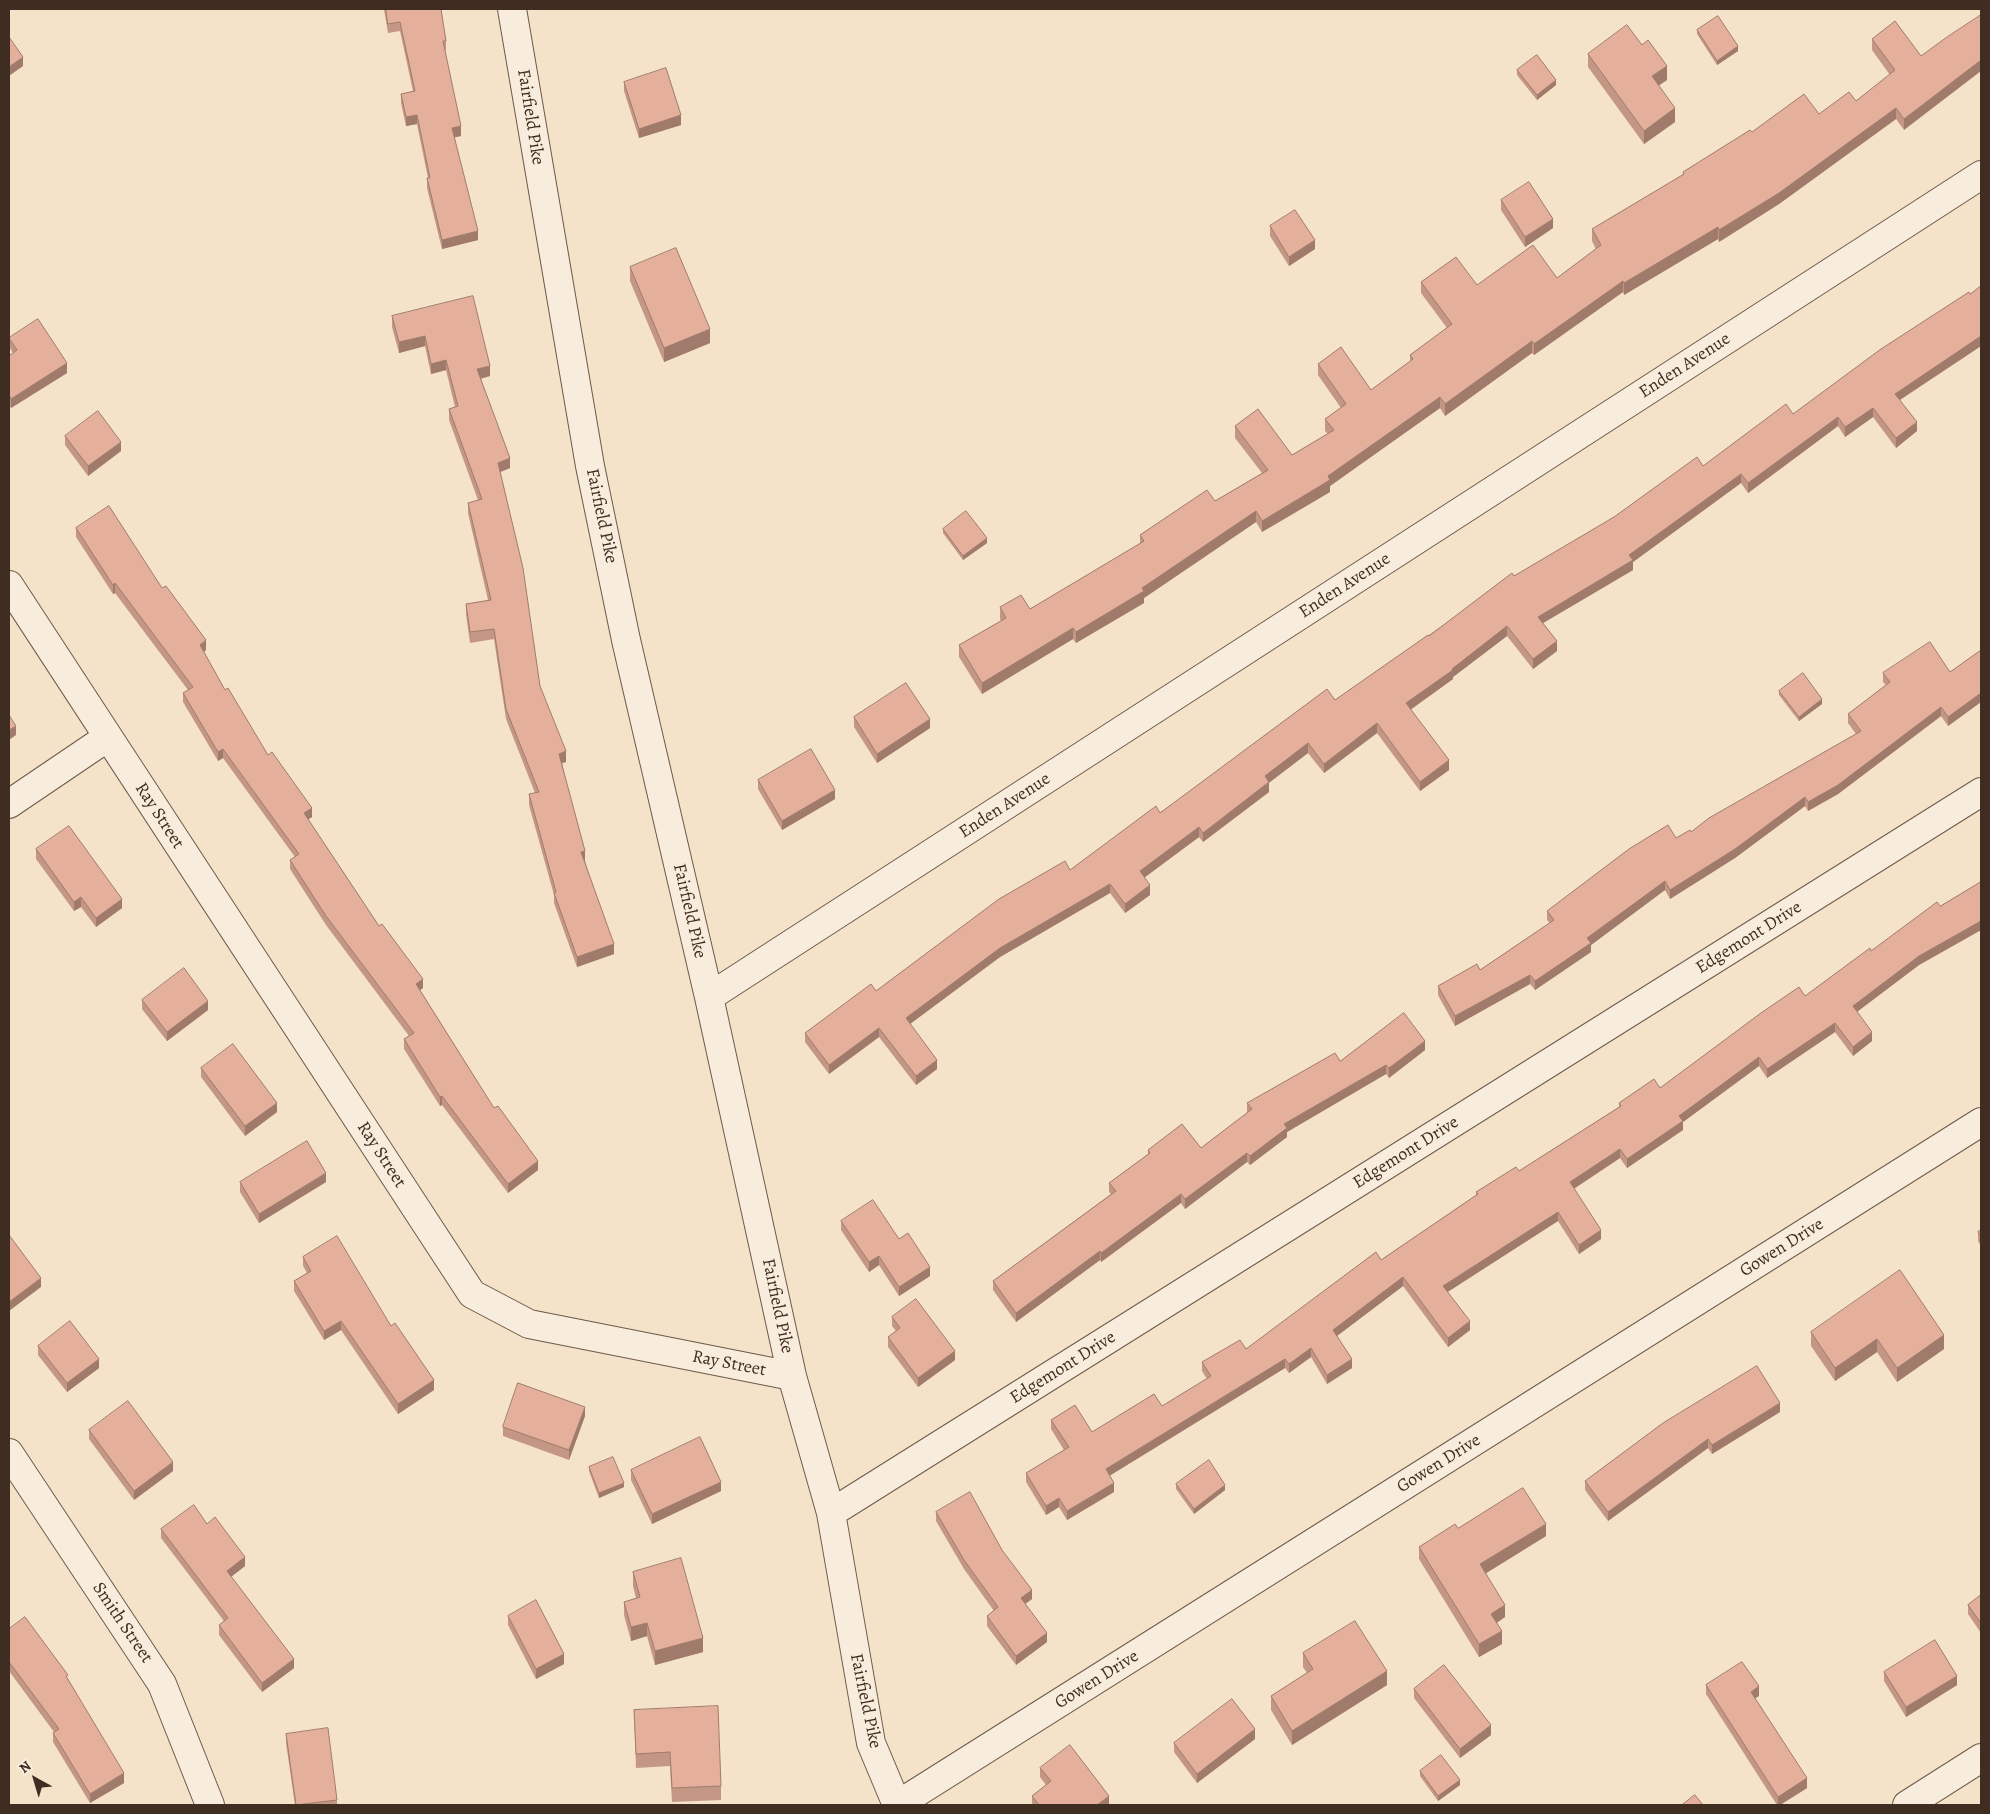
<!DOCTYPE html>
<style>
body{margin:0}
#map{position:relative;width:1990px;height:1814px;overflow:hidden;background:#f4e2c9;font-family:Alegreya,serif}
canvas{display:block}
.frame{position:absolute;inset:0;border:10px solid #402d21;pointer-events:none}
.north{position:absolute;left:10px;top:1754px;width:50px;height:50px;-webkit-text-stroke:4px #f8ecdc;paint-order:stroke;rotate:321deg;font-size:14px;font-weight:700;line-height:20px;text-align:center;color:#402d21}
.north::after{content:'';display:block;margin:auto;width:18px;height:22px;background:#402d21;clip-path:polygon(50% 0,100% 100%,50% 72%,0 100%)}
</style>
<div id="map">
<canvas width="1990" height="1814"></canvas>
<div class="frame"></div>
<div class="north">N</div>
</div>
<script>
const c = document.querySelector('canvas').getContext('2d');
c.lineJoin = 'round';
function strokePath(path, color, width, dash) {
  c.strokeStyle = color;
  c.lineWidth = width;
  c.lineCap = dash ? 'butt' : 'round';
  c.setLineDash(dash || []);
  c.stroke(path);
}
function fill(path, color) {
  c.fillStyle = color;
  c.fill(path, 'evenodd');
}
function drawText(font, color, halo, rows, align = 'center') {
  c.font = font + ' Alegreya,serif';
  c.lineWidth = 4;
  c.setLineDash([]);
  c.textBaseline = 'middle';
  c.strokeStyle = halo;
  c.fillStyle = color;
  for (const [text, x, y, turn = 0] of rows) {
    c.save();
    c.translate(x, y);
    c.rotate((+turn || 0) * Math.PI / 180);
    c.textAlign = isNaN(turn) ? turn : align;
    if (halo) c.strokeText(text, 0, 0);
    c.fillText(text, 0, 0);
    c.restore();
  }
}
const minor = new Path2D(`
 M512,9L590,466L626,640L709,997L792,1376L831,1513L871,1743L897,1805
 M9,585L472,1294L529,1324L792,1376
 M9,804L108,737
 M709,997L1981,175
 M9,1453L162,1684L210,1805
 M831,1513L1981,792
 M897,1805L1981,1122
 M1907,1805L1981,1758`);
const wall = new Path2D(`
 M384,9H441L446,41V50H445L461,136L454,137L478,240L442,249L427,188V178H428L417,124L406,126L401,103V94L413,91L400,31L388,33Z
 M1697,30L1738,51L1717,65L1697,34Z
 M1872,39L1921,56L1904,130L1896,119L1779,204L1719,242L1718,239L1624,295L1623,292L1534,355L1532,353L1445,416L1440,408L1330,486V492L1262,532L1256,522L1144,598V603L1076,643L1073,639L982,694L959,657V645L1001,621L1000,619V607L1030,609L1140,544V535L1215,501L1262,473L1235,438V426L1292,455L1328,434L1325,431V419L1341,408L1318,375V364L1371,390L1410,361V355L1447,328L1421,293V282L1477,285L1557,278L1596,249L1592,241V229L1683,175V172L1752,132L1819,114L1856,101L1890,75L1872,50Z
 M1588,54L1667,80L1659,85L1675,122L1644,144L1588,67Z
 M1517,70L1556,85L1537,100L1517,75Z
 M624,82L681,125L639,138L624,91Z
 M1501,200L1553,228L1525,247L1501,210Z
 M1270,226L1315,249L1289,266L1270,236Z
 M630,267L710,343L664,362L630,281Z
 M1981,286V346L1900,400L1917,431L1896,448L1873,417L1845,437L1838,426L1748,493L1741,483L1633,562V570L1543,623L1557,651L1533,669L1507,636L1453,677V679L1411,709L1449,770L1420,791L1377,733L1324,773L1308,753L1269,782V792L1203,842L1199,837L1144,877L1150,895L1125,913L1110,893L1000,957L910,1024L937,1069L916,1085L879,1037L829,1074L805,1042V1033L876,991L1070,870L1335,700L1514,576L1793,414L1970,294Z
 M392,316L490,376L481,379L510,468L500,472L540,686L566,762L562,763L585,861L614,954L577,967L554,903V895L529,805V794L535,793L506,719L494,639L470,643L466,614V604L488,600L468,513V503L478,500L449,420V409L455,407L446,370L431,374L425,346L399,353L392,327Z
 M9,338L67,373L11,408L9,405V356L13,353L9,347Z
 M65,436L121,451L88,476L65,445Z
 M76,528L162,588L206,650L204,652L225,690L268,755L312,817L308,819L379,926L423,988L420,990L494,1108L538,1170L508,1193L442,1105L440,1106L404,1049V1039L409,1036L326,925L290,869V860L295,857L223,758L218,761L183,702V693L188,690L115,593L113,594L76,537Z
 M943,529L987,543L963,560L943,533Z
 M1981,650V702L1948,726L1941,716L1838,794L1808,811L1805,806L1735,858L1670,899L1665,890L1591,945V952L1535,990L1530,984L1455,1026L1438,995V986L1480,970L1550,923L1547,920V911L1676,838L1691,832L1856,734L1848,723V714L1886,685L1883,682V673L1950,672Z
 M1779,691L1822,704L1799,721L1779,695Z
 M854,717L930,728L877,763L854,727Z
 M758,780L835,799L782,830L758,789Z
 M36,849L122,908L96,927L81,907L74,911L36,859Z
 M1981,882V930L1919,965L1857,1011L1872,1041L1853,1056L1835,1032L1767,1078L1759,1066L1683,1122V1130L1627,1168L1620,1158L1574,1189L1601,1239L1579,1254L1558,1221L1447,1292L1470,1330L1448,1347L1403,1286L1337,1336L1352,1368L1327,1384L1311,1357L1289,1373L1285,1368L1110,1475L1114,1492L1067,1520L1059,1507L1046,1515L1026,1482V1473L1064,1450L1051,1429V1420L1092,1432L1162,1406L1207,1379L1202,1371V1362L1246,1349L1381,1260L1476,1195V1192L1519,1171L1619,1107V1103L1660,1088L1805,996L1871,951L1940,906Z
 M142,1000L208,1010L167,1041L142,1009Z
 M1425,1050L1389,1078L1386,1074L1287,1132V1137L1250,1165L1247,1162L1185,1209L1181,1203L1101,1262L1100,1260L1016,1322L993,1290V1281L1111,1194L1109,1192V1183L1148,1154V1150L1201,1148L1247,1113V1103L1340,1061Z
 M201,1068L277,1112L245,1136L201,1077Z
 M240,1182H326L259,1223L240,1192Z
 M841,1221L899,1239L930,1276L899,1296L879,1265L869,1272L841,1230Z
 M1981,1230V1246L1978,1241V1232Z
 M303,1257L391,1326L434,1390L398,1414L341,1330L324,1340L294,1291V1281L307,1273L303,1266Z
 M892,1317L955,1360L918,1387L888,1347V1337L896,1331L892,1326Z
 M1811,1332L1944,1335V1349L1897,1382L1877,1352L1835,1381L1811,1346Z
 M38,1346L99,1368L67,1392L38,1355Z
 M1780,1412L1712,1454L1708,1448L1608,1521L1585,1490V1481Z
 M585,1416L569,1460L503,1436V1427Z
 M89,1430L173,1471L134,1500L89,1439Z
 M589,1467L624,1487L599,1498L589,1471Z
 M631,1470L721,1491L652,1524L631,1480Z
 M1176,1484L1225,1490L1194,1514L1176,1489Z
 M936,1512L1002,1550L1032,1599L1025,1604L1047,1642L1016,1665L987,1626V1616L994,1611L964,1569L936,1521Z
 M207,1524L245,1566L231,1577L294,1668L262,1692L219,1635V1625L224,1621L161,1538V1529Z
 M1458,1528L1546,1536L1486,1573L1505,1617L1497,1623L1502,1644L1479,1657L1419,1559V1547Z
 M633,1572L703,1652L655,1665L647,1636L631,1641L624,1615V1602L636,1598L633,1586Z
 M1981,1595V1633L1968,1614V1605Z
 M508,1616L564,1664L536,1679L508,1625Z
 M9,1629L68,1679L124,1783L90,1803L53,1742V1733L54,1732L9,1671Z
 M1303,1653L1387,1685L1292,1745L1271,1710V1696L1307,1673L1303,1667Z
 M1884,1672L1957,1685L1906,1717L1884,1681Z
 M1706,1685L1759,1696L1755,1698L1807,1788L1780,1805H1777L1706,1694Z
 M1414,1689L1491,1735L1460,1758L1414,1698Z
 M634,1710L721,1786V1800L672,1802L670,1766L636,1768Z
 M286,1734L337,1800V1805H295L286,1743Z
 M1255,1739L1197,1783L1174,1752V1743Z
 M1040,1768L1109,1805H1032V1796L1046,1785L1040,1777Z
 M1420,1771L1460,1785L1438,1801L1420,1776Z`);
const shadedWall = new Path2D(`
 M1738,46V51L1717,65V61Z
 M23,57V66L9,76V67Z
 M1981,60V71L1904,130V119Z
 M1667,66V80L1652,90V76Z
 M1556,80V85L1537,100V95Z
 M1675,108V122L1644,144V131Z
 M1896,108V119L1779,204L1719,242V230Z
 M417,115V124L406,126V117Z
 M681,115V125L639,138V129Z
 M461,126V136L452,138V128Z
 M1553,219V228L1525,247V237Z
 M1718,227V239L1624,295V283Z
 M478,231V240L442,249V240Z
 M1315,240V249L1289,266V257Z
 M1623,281V292L1534,355V344Z
 M710,329V343L664,362V348Z
 M425,336V346L399,353V342Z
 M1981,336V346L1895,403V394Z
 M1532,341V353L1445,416V404Z
 M446,360V370L431,374V364Z
 M67,363V373L11,408V399Z
 M490,366V376L477,379V369Z
 M1440,397V408L1330,486V492L1262,532V521L1328,476Z
 M1873,408V417L1845,437V427Z
 M1838,417V426L1748,493V483Z
 M1917,422V431L1896,448V438Z
 M121,442V451L88,476V466Z
 M510,458V468L498,473V463Z
 M1741,474V483L1633,562V570L1538,626V617L1629,555Z
 M1256,511V522L1144,598V603L1076,643V632Z
 M987,538V543L963,560V556Z
 M115,583V593L113,594V585Z
 M1507,626V636L1453,677V679L1406,713V703Z
 M1073,628V639L982,694V683Z
 M206,640V650L200,655V645Z
 M1557,641V651L1533,669V659Z
 M1981,693V702L1948,726V717Z
 M1822,699V704L1799,721V717Z
 M1941,707V716L1838,794L1808,811V802Z
 M930,719V728L877,763V754Z
 M1377,723V733L1324,773V764Z
 M16,726V735L9,740V730Z
 M1308,743V753L1265,786V776Z
 M223,749V758L218,761V752Z
 M566,751V762L559,764V754Z
 M1449,760V770L1420,791V782Z
 M1269,782V792L1203,842V833Z
 M835,790V799L782,830V821Z
 M1805,797V806L1735,858L1670,899V890Z
 M312,808V817L304,822V813Z
 M1199,827V837L1140,881V871Z
 M585,851V861L581,862V852Z
 M1665,881V890L1591,945V952L1535,990V981L1587,938Z
 M1110,884V893L1000,957L906,1027V1018L1000,948Z
 M1150,885V895L1125,913V904Z
 M81,897V907L74,911V902Z
 M122,899V908L96,927V918Z
 M1981,921V930L1919,965L1853,1015V1006L1919,956Z
 M614,944V954L577,967V957Z
 M1530,975V984L1455,1026V1016Z
 M423,979V988L416,993V984Z
 M208,1001V1010L167,1041V1032Z
 M1835,1023V1032L1767,1078V1069Z
 M879,1028V1037L829,1074V1065Z
 M1872,1032V1041L1853,1056V1047Z
 M1425,1041V1050L1389,1078V1068Z
 M1759,1057V1066L1683,1122V1130L1627,1168V1159L1679,1116Z
 M937,1060V1069L916,1085V1076Z
 M1386,1065V1074L1287,1132V1137L1250,1165V1156L1284,1124Z
 M442,1096V1105L440,1106V1097Z
 M277,1103V1112L245,1136V1126Z
 M1620,1149V1158L1570,1191V1182Z
 M1247,1153V1162L1185,1209V1199Z
 M538,1161V1170L508,1193V1184Z
 M326,1173V1182L259,1223V1214Z
 M1181,1194V1203L1101,1262V1253Z
 M1558,1212V1221L1443,1295V1286Z
 M1601,1230V1239L1579,1254V1245Z
 M1100,1251V1260L1016,1322V1313Z
 M879,1256V1265L869,1272V1262Z
 M930,1267V1276L899,1296V1287Z
 M1403,1277V1286L1333,1339V1330Z
 M41,1278V1287L9,1311V1302Z
 M341,1321V1330L324,1340V1331Z
 M1470,1321V1330L1448,1347V1338Z
 M1944,1335V1349L1897,1382V1368Z
 M1877,1339V1352L1835,1381V1368Z
 M1311,1348V1357L1289,1373V1364Z
 M955,1351V1360L918,1387V1378Z
 M99,1359V1368L67,1392V1383Z
 M1285,1359V1368L1106,1478V1469Z
 M1352,1359V1368L1327,1384V1375Z
 M434,1380V1390L398,1414V1404Z
 M1780,1403V1412L1712,1454V1445Z
 M585,1407V1416L569,1460V1450Z
 M1708,1439V1448L1608,1521V1512Z
 M173,1462V1471L134,1500V1491Z
 M721,1482V1491L652,1524V1514Z
 M624,1483V1487L599,1498V1493Z
 M1114,1483V1492L1067,1520V1511Z
 M1225,1485V1490L1194,1514V1509Z
 M1059,1498V1507L1046,1515V1506Z
 M1546,1524V1536L1480,1577V1564Z
 M245,1557V1566L227,1580V1571Z
 M1032,1590V1599L1021,1607V1598Z
 M1505,1605V1617L1491,1626V1614Z
 M647,1623V1636L631,1641V1627Z
 M1502,1631V1644L1479,1657V1644Z
 M1047,1633V1642L1016,1665V1656Z
 M703,1638V1652L655,1665V1651Z
 M564,1654V1664L536,1679V1669Z
 M294,1659V1668L262,1692V1683Z
 M1387,1671V1685L1292,1745V1731Z
 M1957,1676V1685L1906,1717V1707Z
 M1759,1686V1696L1751,1701V1692Z
 M1491,1725V1735L1460,1758V1749Z
 M1255,1729V1739L1197,1783V1774Z
 M124,1773V1783L90,1803V1794Z
 M1807,1778V1788L1780,1805H1778V1797Z
 M1460,1780V1785L1438,1801V1796Z
 M1109,1796V1805H1097Z`);
const building = new Path2D(`
 M386,9H441L446,41H443L461,126L452,128L478,231L442,240L427,178H430L417,115L406,117L401,94L415,91L400,22L388,24Z
 M1981,15V60L1904,119L1896,108L1779,193L1719,230L1718,227L1624,283L1623,281L1534,344L1532,341L1445,404L1440,397L1328,476L1330,480L1262,521L1256,511L1142,588L1144,591L1076,632L1073,628L982,683L959,645L1006,618L1000,607L1021,595L1030,609L1144,541L1140,535L1207,490L1215,501L1268,470L1235,426L1258,409L1292,455L1334,430L1325,419L1346,404L1318,364L1341,347L1371,390L1413,359L1410,355L1452,324L1421,282L1456,257L1477,285L1533,245L1557,278L1601,245L1592,229L1684,174L1683,172L1750,130L1752,132L1804,94L1819,114L1849,92L1856,101L1895,70L1872,39L1895,21L1921,56L1947,37Z
 M1718,16L1738,46L1717,61L1697,30Z
 M1627,25L1642,45L1648,40L1667,66L1652,76L1675,108L1644,131L1588,54Z
 M9,37L23,57L9,67Z
 M1537,55L1556,80L1537,95L1517,70Z
 M666,68L681,115L639,129L624,82Z
 M1529,182L1553,219L1525,237L1501,200Z
 M1295,210L1315,240L1289,257L1270,226Z
 M676,248L710,329L664,348L630,267Z
 M1981,286V336L1895,394L1917,422L1896,438L1873,408L1845,427L1838,417L1748,483L1741,474L1629,555L1633,560L1538,617L1557,641L1533,659L1507,626L1452,669L1453,670L1406,703L1449,760L1420,782L1377,723L1324,764L1308,743L1265,776L1269,782L1203,833L1199,827L1140,871L1150,885L1125,904L1110,884L1000,948L906,1018L937,1060L916,1076L879,1028L829,1065L805,1033L871,984L876,991L999,899L1065,861L1070,870L1156,806L1160,813L1327,689L1335,700L1428,635L1429,636L1512,573L1514,576L1614,517L1697,457L1703,466L1786,404L1793,414L1881,349L1969,292L1970,294Z
 M473,296L490,366L477,369L510,458L498,463L523,568L540,686L566,751L559,754L585,851L581,852L614,944L577,957L554,893L556,892L529,794L539,792L506,709L494,629L470,632L466,604L491,600L468,503L482,499L449,409L458,406L446,360L431,364L425,336L399,342L392,316Z
 M38,319L67,363L11,399L9,395V356L17,350L9,338Z
 M98,411L121,442L88,466L65,436Z
 M109,506L162,588L166,586L206,640L200,645L225,690L228,688L268,755L272,752L312,808L304,813L379,926L382,924L423,979L416,984L494,1108L498,1106L538,1161L508,1184L442,1096L440,1097L404,1039L414,1033L326,916L290,860L299,854L223,749L218,752L183,693L193,687L115,583L113,585L76,528Z
 M966,511L987,538L963,556L943,529Z
 M1930,642L1950,672L1981,650V693L1948,717L1941,707L1838,785L1808,802L1805,797L1735,849L1670,890L1665,881L1587,938L1591,943L1535,981L1530,975L1455,1016L1438,986L1477,964L1480,970L1554,920L1547,911L1629,849L1668,825L1676,838L1690,830L1691,832L1709,818L1861,731L1848,714L1890,682L1883,673Z
 M1803,673L1822,699L1799,717L1779,691Z
 M906,683L930,719L877,754L854,717Z
 M9,715L16,726L9,730Z
 M811,749L835,790L782,821L758,780Z
 M69,826L122,899L96,918L81,897L74,902L36,849Z
 M1981,882V921L1919,956L1853,1006L1872,1032L1853,1047L1835,1023L1767,1069L1759,1057L1679,1116L1683,1121L1627,1159L1620,1149L1570,1182L1601,1230L1579,1245L1558,1212L1443,1286L1470,1321L1448,1338L1403,1277L1333,1330L1352,1359L1327,1375L1311,1348L1289,1364L1285,1359L1106,1469L1114,1483L1067,1511L1059,1498L1046,1506L1026,1473L1069,1447L1051,1420L1075,1405L1092,1432L1154,1394L1162,1406L1211,1376L1202,1362L1240,1340L1246,1349L1376,1252L1381,1260L1478,1194L1476,1192L1516,1167L1519,1171L1621,1106L1619,1103L1654,1079L1660,1088L1761,1013L1799,987L1805,996L1870,948L1871,951L1937,902L1940,906Z
 M184,968L208,1001L167,1032L142,1000Z
 M1404,1013L1425,1041L1389,1068L1386,1065L1284,1124L1287,1128L1250,1156L1247,1153L1185,1199L1181,1194L1101,1253L1100,1251L1016,1313L993,1281L1116,1191L1109,1183L1150,1153L1148,1150L1182,1124L1201,1148L1252,1109L1247,1103L1335,1053L1340,1061Z
 M233,1044L277,1103L245,1126L201,1068Z
 M307,1141L326,1173L259,1214L240,1182Z
 M873,1200L899,1239L908,1233L930,1267L899,1287L879,1256L869,1262L841,1221Z
 M1981,1230V1236L1978,1232Z
 M9,1235L41,1278L9,1302Z
 M337,1236L391,1326L395,1323L434,1380L398,1404L341,1321L324,1331L294,1281L311,1271L303,1257Z
 M1900,1270L1944,1335L1897,1368L1877,1339L1835,1368L1811,1332Z
 M916,1299L955,1351L918,1378L888,1337L900,1328L892,1317Z
 M70,1321L99,1359L67,1383L38,1346Z
 M1757,1366L1780,1403L1712,1445L1708,1439L1608,1512L1585,1481L1663,1423Z
 M518,1383L585,1407L569,1450L503,1427Z
 M128,1401L173,1462L134,1491L89,1430Z
 M700,1437L721,1482L652,1514L631,1470Z
 M613,1457L624,1483L599,1493L589,1467Z
 M1209,1460L1225,1485L1194,1509L1176,1484Z
 M1523,1488L1546,1524L1480,1564L1505,1605L1491,1614L1502,1631L1479,1644L1419,1547L1455,1524L1458,1528Z
 M970,1492L1002,1550L1032,1590L1021,1598L1047,1633L1016,1656L987,1616L998,1607L964,1560L936,1512Z
 M194,1505L207,1524L215,1517L245,1557L227,1571L294,1659L262,1683L219,1625L228,1618L161,1529Z
 M681,1558L703,1638L655,1651L647,1623L631,1627L624,1602L640,1597L633,1572Z
 M1981,1595V1623L1968,1605Z
 M536,1600L564,1654L536,1669L508,1616Z
 M25,1617L68,1675L66,1676L124,1773L90,1794L53,1733L59,1729L9,1662V1629Z
 M1355,1621L1387,1671L1292,1731L1271,1696L1313,1669L1303,1653Z
 M1935,1640L1957,1676L1906,1707L1884,1672Z
 M1742,1662L1759,1686L1751,1692L1807,1778L1778,1797L1706,1685Z
 M1444,1665L1491,1725L1460,1749L1414,1689Z
 M1232,1699L1255,1729L1197,1774L1174,1743Z
 M718,1706L721,1786L672,1788L670,1752L636,1754L634,1710Z
 M328,1728L337,1800L296,1805L286,1734Z
 M1070,1745L1109,1796L1097,1805H1039L1032,1796L1051,1781L1040,1768Z
 M1441,1755L1460,1780L1438,1796L1420,1771Z
 M1695,1795L1703,1805H1682Z`);
const streetNames = [
 ["Fairfield Pike",530,117,81],
 ["Enden Avenue",1685,366,-33],
 ["Fairfield Pike",601,516,78],
 ["Enden Avenue",1345,586,-33],
 ["Enden Avenue",1005,806,-33],
 ["Ray Street",159,816,57],
 ["Fairfield Pike",689,911,77],
 ["Edgemont Drive",1749,938,-32],
 ["Edgemont Drive",1406,1153,-32],
 ["Ray Street",381,1155,57],
 ["Gowen Drive",1782,1248,-32],
 ["Fairfield Pike",777,1306,78],
 ["Ray Street",729,1364,11],
 ["Edgemont Drive",1063,1368,-32],
 ["Gowen Drive",1439,1464,-32],
 ["Smith Street",122,1623,56],
 ["Gowen Drive",1097,1680,-32],
 ["Fairfield Pike",865,1701,78]
];
strokePath(minor, '#6d5a4b', 30);
strokePath(minor, '#f8ecdc', 28);
fill(wall, '#c49785');
fill(shadedWall, '#a07b6c');
fill(building, '#e4b09b');
strokePath(building, '#a07b6c', 1);
drawText('18px', '#402d21', '#f8ecdc', streetNames);
</script>
